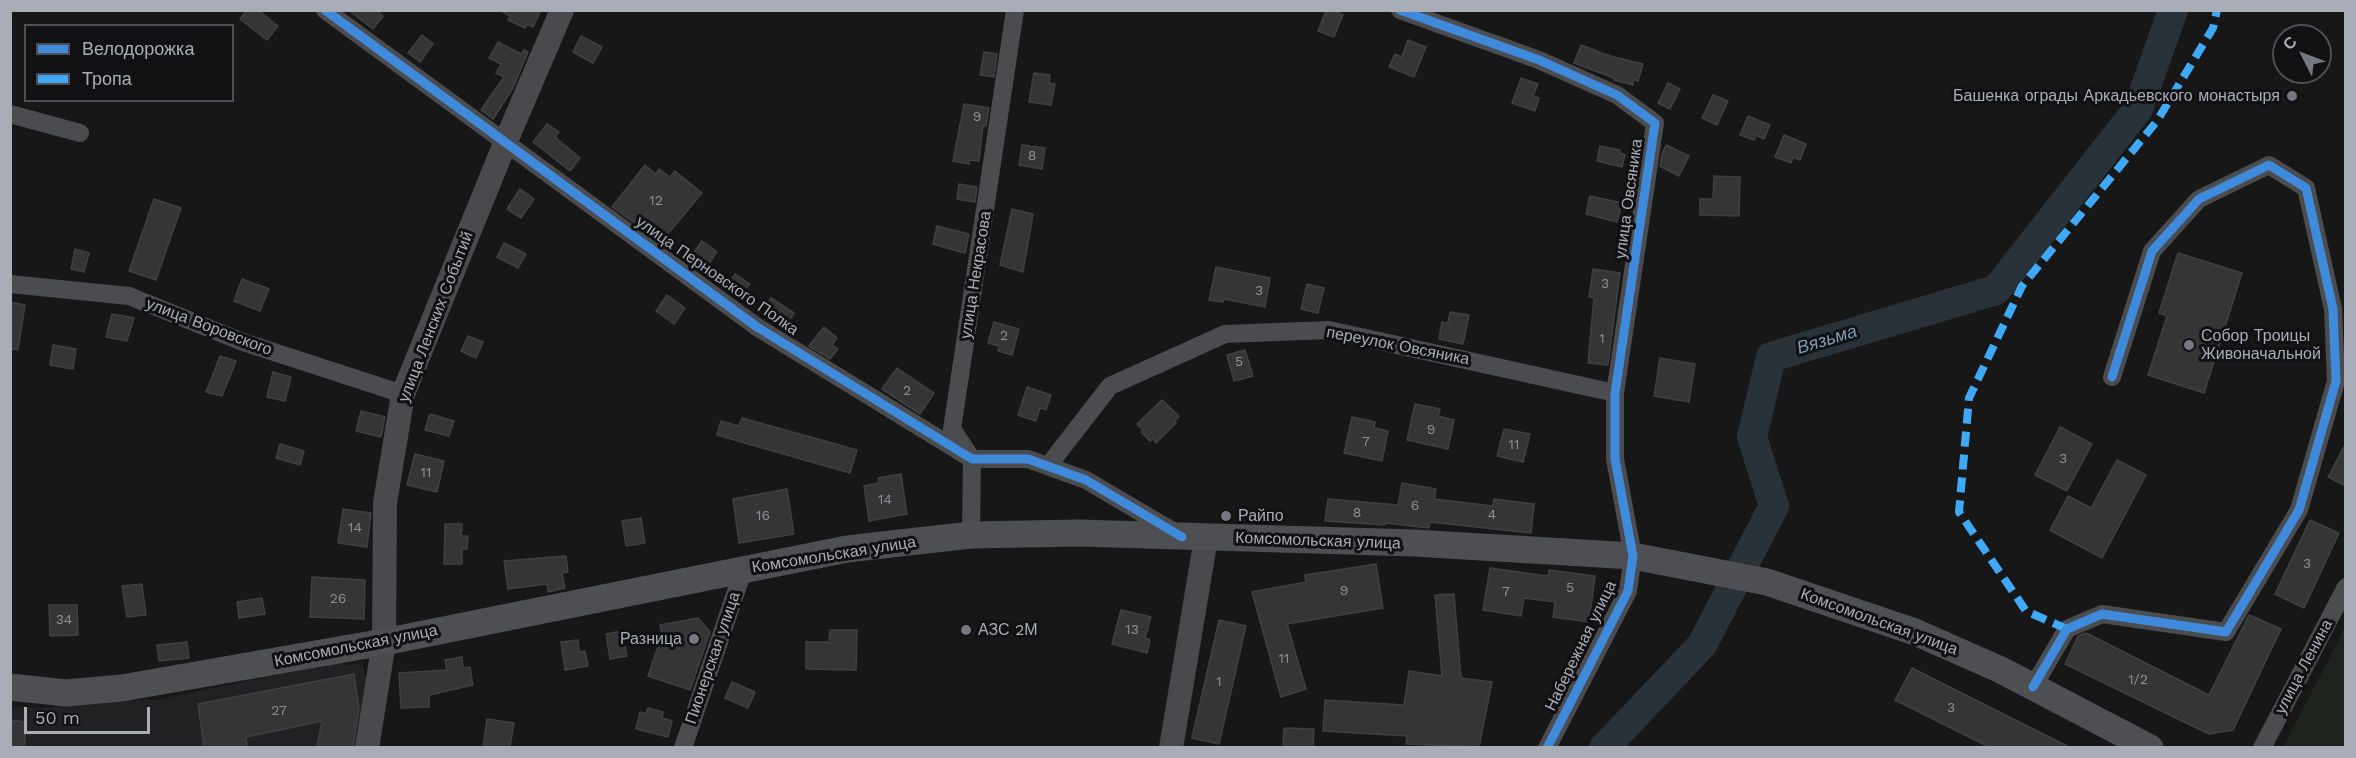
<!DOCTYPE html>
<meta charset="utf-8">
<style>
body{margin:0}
#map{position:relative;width:2356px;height:758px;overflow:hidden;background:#171717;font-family:"Work Sans",sans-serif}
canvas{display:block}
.frame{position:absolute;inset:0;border:12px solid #a8adb8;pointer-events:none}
.legend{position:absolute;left:24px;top:24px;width:210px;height:78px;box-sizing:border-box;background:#111113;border:2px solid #4d4f55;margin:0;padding:8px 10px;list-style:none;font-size:18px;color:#a8adb8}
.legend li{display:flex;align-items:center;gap:12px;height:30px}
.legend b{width:30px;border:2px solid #4d4f55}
.north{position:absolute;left:2272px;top:24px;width:60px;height:60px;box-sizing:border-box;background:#111113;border:2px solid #4d4f55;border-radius:50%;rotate:312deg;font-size:16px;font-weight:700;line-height:24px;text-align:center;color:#a8adb8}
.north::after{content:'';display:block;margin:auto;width:21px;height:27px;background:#757880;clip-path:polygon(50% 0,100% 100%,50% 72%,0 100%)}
.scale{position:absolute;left:24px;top:707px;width:126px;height:27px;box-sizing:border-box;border:3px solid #a8adb8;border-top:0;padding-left:8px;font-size:18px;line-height:21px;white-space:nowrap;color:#a8adb8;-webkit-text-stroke:4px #111113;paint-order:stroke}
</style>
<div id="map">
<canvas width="2356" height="758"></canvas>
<div class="frame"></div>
<ul class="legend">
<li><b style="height:8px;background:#408adc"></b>Велодорожка</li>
<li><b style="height:8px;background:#3fa9f5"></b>Тропа</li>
</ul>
<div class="north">С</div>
<div class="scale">50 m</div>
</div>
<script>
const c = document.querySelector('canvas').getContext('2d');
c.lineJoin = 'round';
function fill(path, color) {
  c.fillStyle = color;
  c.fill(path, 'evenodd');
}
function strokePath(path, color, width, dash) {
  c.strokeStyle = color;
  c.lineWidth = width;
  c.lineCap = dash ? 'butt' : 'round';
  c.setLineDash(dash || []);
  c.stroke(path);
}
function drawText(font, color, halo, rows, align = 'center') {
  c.font = font + ' "Work Sans",sans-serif';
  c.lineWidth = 6;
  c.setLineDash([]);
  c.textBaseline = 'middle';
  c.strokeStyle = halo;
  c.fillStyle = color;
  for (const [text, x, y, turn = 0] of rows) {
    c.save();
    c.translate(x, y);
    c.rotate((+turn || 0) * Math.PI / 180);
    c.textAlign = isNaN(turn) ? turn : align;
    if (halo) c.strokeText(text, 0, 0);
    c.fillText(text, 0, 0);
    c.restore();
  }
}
const built = new Path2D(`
 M344,661V666L362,663L370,691L361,747L11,748V705L34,708L160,699Z`);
const green = new Path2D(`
 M2345,628V747H2283Z`);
const river = new Path2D(`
 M1604,748L1702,645L1774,506L1752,437L1771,357L1996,290L2138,109L2173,10`);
const building = new Path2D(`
 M247,10H258L278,26L267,40L240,19Z
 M348,10H376L383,16L373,29Z
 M499,10H541L533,27L527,24L525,28L508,20L510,16Z
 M1326,10H1333L1343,15L1334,37L1318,31Z
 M422,35L433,44L420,62L408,53Z
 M581,36L602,47L593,63L573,52Z
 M1408,40L1426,47L1414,77L1389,67L1395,54L1402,57Z
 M498,42L521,54L524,50L528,52L513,88L493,119L481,110L504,77L496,73L501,64L489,58Z
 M1581,45L1610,56L1643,64L1638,81L1634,79L1633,85L1614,80V78L1574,63Z
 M984,52L997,54L994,77L980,75Z
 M1034,73L1050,75L1049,83L1055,84L1051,105L1029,102Z
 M1521,78L1538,84L1533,96L1539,98L1535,111L1512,103Z
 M1668,83L1680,89L1670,109L1658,103Z
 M1713,95L1728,101L1717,125L1702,118Z
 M964,104L989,108L986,126H983L979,161L969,160V164L953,161Z
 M1748,116L1770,125L1764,139L1756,135L1754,140L1740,135Z
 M547,124L559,132L555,137L580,158L570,171L533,142Z
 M1784,135L1806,144L1800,160L1793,157L1791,163L1775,157Z
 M1022,145L1045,148L1042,169L1019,165Z
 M1666,145L1689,156L1679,176L1660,166L1662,154Z
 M1600,146L1620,150V153L1625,155L1622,167L1597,161Z
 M645,165L656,174L659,169L670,177L675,171L702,193L661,242L612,207Z
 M1714,176L1740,177L1739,216L1700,215V199H1713Z
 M959,184L977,187L975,202L957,199Z
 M520,189L534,199L521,218L507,209Z
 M1590,196L1622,203L1617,222L1586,214Z
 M154,199L181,208L156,280L129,271Z
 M1012,209L1033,214L1023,272L1000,265Z
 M937,226L969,234L965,253L933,244Z
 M702,241L717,252L702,273L687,262Z
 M504,243L526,254L518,268L497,257Z
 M75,249L89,253L84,272L71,269Z
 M2178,253L2242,273L2204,393L2148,375L2167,316L2159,313Z
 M1216,267L1270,278L1265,307L1224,299L1223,302L1209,300Z
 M1593,269L1620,273L1608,365L1588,363L1594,298L1589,297Z
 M735,274L750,284L738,298L725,288Z
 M242,279L269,289L260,311L234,301Z
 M1307,284L1324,288L1318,313L1301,309Z
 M667,295L685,308L674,324L656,311Z
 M771,298L794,313L785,327L762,312Z
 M10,302L25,305L18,350L10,349Z
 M1450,312L1469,315L1463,344L1439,339L1442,322L1448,323Z
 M112,314L134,318L127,341L106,337Z
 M994,322L1019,329L1012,355L998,351L999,346L988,343Z
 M824,327L837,338L832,345L838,349L830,359L809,346Z
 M468,336L483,342L476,358L461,351Z
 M53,345L76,349L73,369L50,365Z
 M1245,350L1253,376L1234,381L1227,355Z
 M220,356L236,361L222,396L206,392Z
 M1660,358L1695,364L1689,402L1654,396Z
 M897,368L934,393L920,414L882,389Z
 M273,372L291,377L285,401L267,397Z
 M1027,387L1051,395L1046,410L1040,408L1036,421L1018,415Z
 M1162,400L1179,416L1174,422L1176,423L1156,443L1153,439L1150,441L1141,432L1143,430L1137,424Z
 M1415,404L1440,409L1438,416L1454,420L1448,449L1407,440Z
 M361,411L385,417L381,437L356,431Z
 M430,414L454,421L449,436L425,430Z
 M1352,417L1375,422L1374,428L1388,431L1382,461L1344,453Z
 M742,418L857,450L850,473L717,435L721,421L739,426Z
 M2060,427L2092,444L2067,491L2035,475Z
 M1504,429L1530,434L1523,462L1497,456Z
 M2346,443V486L2328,477Z
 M280,444L304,451L300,465L276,458Z
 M415,454L444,461L437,492L407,485Z
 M2117,460L2146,475L2102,558L2050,530L2068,496L2091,508Z
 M901,474L907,514L869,521L864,486L879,483L878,478Z
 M1402,483L1436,489L1434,499L1493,506L1494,499L1534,504L1531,533L1430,522L1429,528L1385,523V525L1325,521L1328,499L1398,505Z
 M787,489L794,534L739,543L733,499Z
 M343,509L371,513L367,547L338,543Z
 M641,518L645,543L626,546L622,521Z
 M2310,520L2339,533L2304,608L2275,594Z
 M445,524H462L461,536H468L467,549H462V564H444Z
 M566,556L568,572L562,573L565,588L548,592L547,584L508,589L504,561Z
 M1376,564L1383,608L1287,624L1306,689L1281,697L1252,592L1306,582L1305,575Z
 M1490,568L1548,576L1549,570L1595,576L1589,622L1553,617L1555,602L1524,598L1521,616L1483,610Z
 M312,577L365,580L364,619L310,617Z
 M142,584L146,615L127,617L122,586Z
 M1454,594L1461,678L1492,682L1479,747L1406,744L1407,736L1323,731L1325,700L1404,705L1409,671L1442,676L1435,595Z
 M262,598L265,614L239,618L237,602Z
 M49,605H77L78,635L50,636Z
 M1121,610L1151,617L1145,638L1150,640L1147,653L1112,644Z
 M2249,615L2281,629L2233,730L2209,734L2065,664L2078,636L2086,633L2209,695Z
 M698,618L710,632L690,690L648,676L662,635L660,625Z
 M1219,620L1246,626L1219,744L1192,738Z
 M830,630H857L856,670L806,669V642H829Z
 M622,631L627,656L610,659L606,634Z
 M578,640L579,652L585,651L588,666L565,670L561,642Z
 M187,642L189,658L159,661L157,645Z
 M462,657L463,668L470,667L473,685L429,695V707L401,708L399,673L447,670L445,660Z
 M1912,668L2017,721L2069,747H1989L1895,700Z
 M354,674L359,709L353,747H317L322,721L246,737L247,747H204L198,704Z
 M732,682L755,692L748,708L725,698Z
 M648,708L663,712L662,718L672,721L668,737L636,729L640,712L646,714Z
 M487,719L514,723L510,747H483Z
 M10,720L27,722L24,747H10Z
 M1284,728L1314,729L1313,747H1283Z`);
const street = new Path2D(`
 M325,10L757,327L972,459H1028L1086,480L1176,533
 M1400,10L1539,60L1617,95L1655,123L1615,393V459L1633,556L1628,591L1547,748
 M10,114L80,133
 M10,284L129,296L243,342L403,394
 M1048,466L1110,386L1225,334L1329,330L1615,393
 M971,535L972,459L952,429L1015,10
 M2033,687L2067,629L2102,614L2226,632L2299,510L2336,381L2333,309L2306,188L2269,165L2199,199L2152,251L2112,377
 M683,748L744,568
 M2262,748L2346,587`);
const secondary = new Path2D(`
 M367,748L384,642L385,503L403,394L506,141L562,10
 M1171,748L1206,538`);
const primary = new Path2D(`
 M10,687L66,693L122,688L384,642L847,549L971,535L1079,533L1414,543L1633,556L1767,582L1915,632L2001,670L2150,748`);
const quiet = new Path2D(`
 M2067,629L2026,611L1959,512L1969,398L2022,286L2157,121L2213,28L2217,10`);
const cycleway = new Path2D(`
 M325,10L757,327L972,459H1028L1086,480L1182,537
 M1400,10L1539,60L1617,95L1655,123L1615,393V459L1633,556L1628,591L1547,748
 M2033,687L2067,629L2102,614L2226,632L2299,510L2336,381L2333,309L2306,188L2269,165L2199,199L2152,251L2112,377`);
const markers = [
 [2292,96,6,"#757880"],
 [2189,345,6,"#757880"],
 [1226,516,6,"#757880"],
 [966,630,6,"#757880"],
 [694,639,6,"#757880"]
];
const numberNames = [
 ["9",977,117],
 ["8",1032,156],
 ["12",656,201],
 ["3",1605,284],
 ["3",1259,291],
 ["2",1004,336],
 ["1",1602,339],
 ["5",1239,362],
 ["2",907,391],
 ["9",1431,430],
 ["7",1366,442],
 ["11",1514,445],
 ["3",2063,459],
 ["11",426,473],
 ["14",885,500],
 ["6",1415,506],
 ["8",1357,513],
 ["4",1492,515],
 ["16",763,516],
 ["14",355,528],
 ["3",2307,564],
 ["5",1570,588],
 ["9",1344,591],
 ["7",1506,592],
 ["26",338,599],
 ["34",64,620],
 ["13",1132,630],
 ["11",1284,659],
 ["1/2",2138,680],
 ["1",1219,682],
 ["3",1951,708],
 ["27",279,711]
];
const poiNames = [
 ["Башенка ограды Аркадьевского монастыря",2280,96,"right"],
 ["Собор Троицы",2201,336],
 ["Живоначальной",2201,354],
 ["Райпо",1238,516],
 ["АЗС 2М",978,630],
 ["Разница",682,639,"right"]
];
const streetNames = [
 ["улица Овсяника",1629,199,-82],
 ["улица Некрасова",976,275,-81],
 ["улица Перновского Полка",717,276,35],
 ["улица Ленских Событий",436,317,-69],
 ["улица Воровского",209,327,21],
 ["переулок Овсяника",1398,346,11],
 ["Комсомольская улица",1318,541,2],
 ["Комсомольская улица",834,555,-9],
 ["Комсомольская улица",1879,622,20],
 ["Комсомольская улица",356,646,-11],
 ["Набережная улица",1581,646,-64],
 ["Пионерская улица",713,658,-71],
 ["улица Ленина",2304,667,-62]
];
const waterNames = [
 ["Вязьма",1827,340,-17]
];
fill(built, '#212123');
fill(green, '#1d241e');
strokePath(river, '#2a3239', 30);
fill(building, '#353536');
strokePath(building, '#3f4043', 1.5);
strokePath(street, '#4b4c50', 18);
strokePath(secondary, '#4a4a4e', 24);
strokePath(primary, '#4d4f52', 27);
strokePath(quiet, '#3fa9f5', 8, [15, 8]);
strokePath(cycleway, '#408adc', 9);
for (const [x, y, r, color] of markers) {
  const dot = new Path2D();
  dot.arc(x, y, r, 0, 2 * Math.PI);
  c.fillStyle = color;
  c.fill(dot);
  strokePath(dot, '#111113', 2);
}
drawText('14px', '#8b8f98', null, numberNames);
drawText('16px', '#a8adb8', '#111113', poiNames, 'left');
drawText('16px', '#a8adb8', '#111113', streetNames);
drawText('italic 18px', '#7f9bb3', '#111113', waterNames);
</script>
